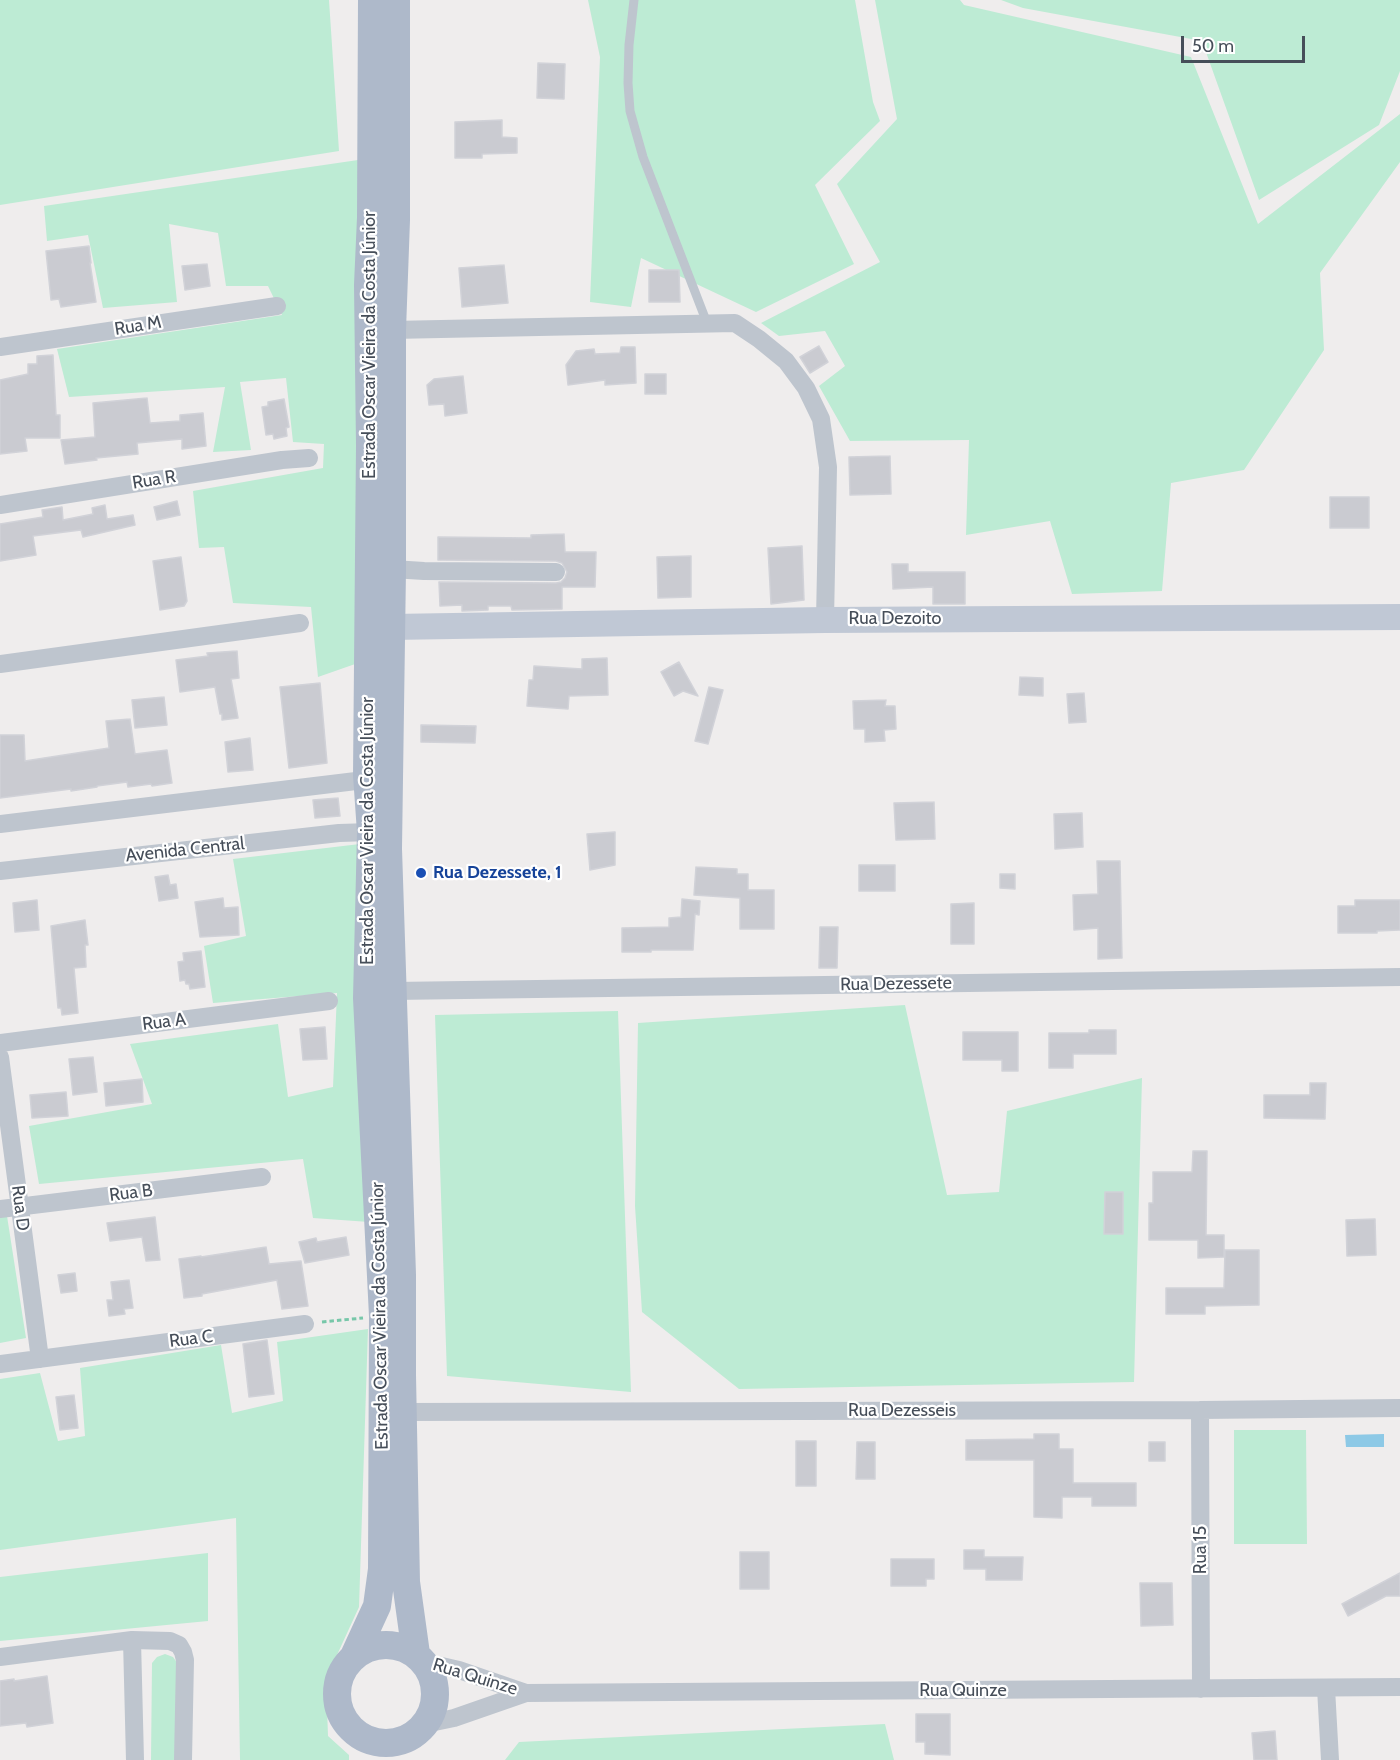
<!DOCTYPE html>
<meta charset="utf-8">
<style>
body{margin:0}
#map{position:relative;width:1400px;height:1760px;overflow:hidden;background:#efeded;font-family:Cabin,sans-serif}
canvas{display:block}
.scale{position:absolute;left:1181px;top:36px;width:124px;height:27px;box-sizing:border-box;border:3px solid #464e59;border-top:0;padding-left:8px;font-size:18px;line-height:21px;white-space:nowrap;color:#464e59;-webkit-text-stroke:4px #fff;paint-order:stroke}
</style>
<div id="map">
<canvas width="1400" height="1760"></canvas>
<div class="scale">50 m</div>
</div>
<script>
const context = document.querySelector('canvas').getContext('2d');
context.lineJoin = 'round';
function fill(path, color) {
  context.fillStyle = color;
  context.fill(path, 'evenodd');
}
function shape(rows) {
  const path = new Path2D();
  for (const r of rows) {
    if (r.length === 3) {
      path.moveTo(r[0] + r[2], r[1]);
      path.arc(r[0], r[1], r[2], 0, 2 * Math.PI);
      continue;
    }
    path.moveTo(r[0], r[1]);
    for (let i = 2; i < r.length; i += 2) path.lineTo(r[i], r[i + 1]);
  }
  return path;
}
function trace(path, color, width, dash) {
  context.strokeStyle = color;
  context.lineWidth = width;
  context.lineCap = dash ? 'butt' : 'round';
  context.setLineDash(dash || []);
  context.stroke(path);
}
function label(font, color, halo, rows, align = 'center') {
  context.font = font + ' Cabin,sans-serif';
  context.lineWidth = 4.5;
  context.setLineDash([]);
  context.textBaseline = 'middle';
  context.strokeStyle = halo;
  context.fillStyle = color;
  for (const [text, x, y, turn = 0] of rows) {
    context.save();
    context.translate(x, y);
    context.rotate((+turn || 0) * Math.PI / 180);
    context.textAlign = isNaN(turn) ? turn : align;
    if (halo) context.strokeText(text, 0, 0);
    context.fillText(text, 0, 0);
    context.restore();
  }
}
const green = shape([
 [0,0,329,0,339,151,0,205],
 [588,0,855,0,873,102,880,121,815,185,854,264,756,312,641,258,631,307,590,302,600,57],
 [875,0,960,0,964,5,1191,57,1258,224,1400,114,1400,162,1320,273,1324,350,1244,470,1171,483,1162,591,1072,594,1050,521,966,535,969,440,850,441,819,386,845,366,825,331,779,336,761,323,880,262,837,184,897,119],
 [1001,0,1400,0,1400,71,1379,125,1259,200,1202,41,1023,8],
 [358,160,358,663,318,677,311,607,233,603,224,547,199,548,193,491,323,468,324,444,293,442,286,378,240,382,251,450,213,452,225,387,69,397,57,349,282,315,268,286,226,286,218,233,169,224,177,302,103,308,88,235,47,241,44,206],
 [360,844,369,1222,313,1218,303,1159,39,1184,29,1126,152,1104,130,1044,278,1024,288,1097,333,1087,337,993,213,1003,204,946,246,936,233,859],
 [905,1005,947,1195,999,1192,1007,1111,1142,1078,1134,1382,739,1389,642,1312,635,1206,638,1023],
 [618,1011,631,1392,447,1376,435,1015],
 [7,1216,26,1338,0,1343,0,1217],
 [368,1329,359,1607,326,1679,328,1736,349,1755,349,1760,240,1760,236,1518,0,1550,0,1379,40,1373,58,1441,85,1436,80,1368,221,1345,232,1413,283,1401,277,1342],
 [1234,1430,1306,1430,1307,1544,1234,1544],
 [208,1553,208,1621,0,1641,0,1577],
 [165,1654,173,1657,178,1664,178,1760,151,1760,152,1663,157,1657],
 [885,1724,894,1760,505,1760,519,1742]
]);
const water = shape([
 [1384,1434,1384,1447,1346,1447,1345,1435]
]);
const building = shape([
 [538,63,565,64,564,99,537,98,538,63],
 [502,120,502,137,517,138,517,153,482,154,482,158,455,158,455,122,502,120],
 [89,246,91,263,90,263,96,302,61,307,59,299,51,300,46,251,89,246],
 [207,264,210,286,185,290,182,266,207,264],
 [504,265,508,303,462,307,459,268,504,265],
 [649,270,679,270,680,302,649,302,649,270],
 [819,346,828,362,810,373,800,357,819,346],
 [621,347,635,347,636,383,605,385,605,380,568,385,566,365,576,351,594,349,595,354,620,353,621,347],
 [53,355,56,415,60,415,60,438,25,438,27,451,0,454,0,380,28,374,28,364,37,364,37,356,53,355],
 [645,374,666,374,666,394,645,394,645,374],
 [463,376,467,413,445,416,444,404,429,405,427,385,434,379,463,376],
 [147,398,150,423,180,421,180,415,203,413,206,446,182,449,182,439,137,443,138,454,96,458,97,460,65,464,61,440,95,437,93,403,147,398],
 [284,399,289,427,286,428,287,436,274,439,273,434,266,435,262,407,268,406,268,402,284,399],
 [890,456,891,494,850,495,849,457,890,456],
 [1330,497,1369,497,1369,528,1330,528,1330,497],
 [177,501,180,515,157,520,154,507,177,501],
 [105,505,107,519,133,515,135,525,83,537,81,530,33,536,36,555,0,561,0,524,43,517,42,510,62,507,63,520,93,514,92,508,105,505],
 [564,534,565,552,596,552,595,587,562,587,562,609,512,610,511,606,488,606,488,610,462,611,462,605,440,606,439,582,556,583,561,582,565,578,567,572,562,563,556,561,438,560,438,537,531,538,531,535,564,534],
 [802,546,804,600,771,604,768,548,802,546],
 [691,556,691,597,658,598,657,557,691,556],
 [181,557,187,601,184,606,160,610,153,561,181,557],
 [892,564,908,564,908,572,965,572,965,604,933,604,933,587,893,589,892,564],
 [237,651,239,678,231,679,238,718,222,720,222,714,220,714,215,687,180,692,176,660,208,656,207,653,237,651],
 [607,658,608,695,569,696,568,709,527,706,529,680,533,680,534,666,582,669,582,659,607,658],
 [679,662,698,696,683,691,674,696,661,672,679,662],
 [1020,677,1043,678,1043,696,1019,695,1020,677],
 [320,683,327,763,289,768,280,687,320,683],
 [709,687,723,690,708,744,695,741,709,687],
 [1084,693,1086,722,1069,723,1067,694,1084,693],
 [164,697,167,725,135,728,132,700,164,697],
 [886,700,885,706,895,706,896,729,884,730,885,741,865,742,865,729,854,729,853,701,886,700],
 [130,719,135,754,167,750,172,783,152,786,151,784,128,787,127,782,97,786,97,787,71,791,71,789,0,798,0,735,24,735,25,761,109,748,106,721,130,719],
 [421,725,476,726,475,743,421,742,421,725],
 [250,738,253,770,228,772,225,742,250,738],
 [338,798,340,816,315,818,313,800,338,798],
 [934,802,935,839,896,840,894,803,934,802],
 [1082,813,1083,847,1055,849,1054,814,1082,813],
 [615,832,615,865,590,870,587,834,615,832],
 [1097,861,1120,861,1122,958,1098,959,1098,928,1074,930,1073,895,1098,894,1097,861],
 [859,865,895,865,895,891,859,891,859,865],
 [696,867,737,869,737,874,748,874,748,890,774,890,774,929,740,929,740,898,694,895,696,867],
 [1000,874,1015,874,1015,889,1000,888,1000,874],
 [168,875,170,885,176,884,178,898,159,901,155,877,168,875],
 [223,898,224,908,238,907,239,935,200,937,195,902,223,898],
 [682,899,700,901,699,915,695,914,693,950,651,950,651,952,622,952,622,928,669,927,669,918,681,917,682,899],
 [37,900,39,930,15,932,13,903,37,900],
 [1355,900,1400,900,1400,930,1377,931,1377,933,1338,933,1338,906,1355,906,1355,900],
 [974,903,974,944,951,944,951,904,974,903],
 [85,920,88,945,85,945,86,967,74,968,78,1013,62,1015,61,1008,58,1008,51,926,85,920],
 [820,927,838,927,837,968,819,968,820,927],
 [201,951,205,987,190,989,189,984,186,984,185,980,180,981,178,962,184,961,183,953,201,951],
 [325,1027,327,1059,303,1060,300,1029,325,1027],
 [1089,1030,1116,1030,1116,1054,1073,1054,1073,1068,1049,1068,1049,1033,1089,1033,1089,1030],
 [963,1032,1018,1032,1018,1071,1002,1071,1002,1060,963,1060,963,1032],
 [93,1057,97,1092,73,1095,69,1059,93,1057],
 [142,1079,143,1102,106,1106,104,1083,142,1079],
 [1310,1083,1326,1083,1325,1119,1264,1118,1264,1095,1310,1095,1310,1083],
 [66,1092,68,1116,32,1118,30,1095,66,1092],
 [1193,1151,1207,1151,1206,1235,1224,1235,1224,1257,1198,1258,1198,1240,1149,1240,1149,1203,1153,1203,1153,1172,1192,1172,1193,1151],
 [1105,1192,1123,1192,1123,1234,1104,1234,1105,1192],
 [155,1217,160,1260,146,1261,142,1237,110,1241,107,1223,155,1217],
 [1375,1219,1376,1255,1347,1256,1346,1220,1375,1219],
 [346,1237,349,1255,305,1263,299,1242,316,1238,317,1242,346,1237],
 [266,1247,269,1264,301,1261,308,1306,282,1309,277,1280,202,1294,202,1296,184,1298,179,1259,201,1256,201,1257,266,1247],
 [1225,1250,1259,1250,1259,1305,1205,1306,1205,1314,1166,1314,1166,1288,1224,1288,1225,1250],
 [75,1273,77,1291,61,1293,58,1275,75,1273],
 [129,1280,133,1308,124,1309,125,1314,109,1316,107,1300,113,1300,111,1282,129,1280],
 [267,1340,274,1394,249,1397,243,1344,267,1340],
 [74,1395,78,1428,60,1430,56,1397,74,1395],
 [1034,1434,1059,1434,1059,1449,1073,1449,1073,1483,1136,1483,1136,1506,1092,1506,1092,1497,1062,1497,1062,1518,1034,1517,1034,1460,966,1460,966,1440,1034,1439,1034,1434],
 [796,1441,816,1441,816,1486,796,1486,796,1441],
 [857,1442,875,1442,875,1479,856,1479,857,1442],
 [1149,1442,1165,1442,1165,1461,1149,1461,1149,1442],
 [964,1550,984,1550,984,1557,1023,1557,1022,1580,986,1580,986,1569,964,1569,964,1550],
 [740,1552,769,1552,769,1589,740,1589,740,1552],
 [891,1559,934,1559,934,1579,926,1579,926,1586,891,1586,891,1559],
 [1400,1573,1400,1596,1386,1596,1348,1616,1342,1604,1400,1573],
 [1140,1583,1172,1583,1173,1625,1141,1626,1140,1583],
 [47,1676,53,1723,27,1727,26,1723,0,1726,0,1681,14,1679,14,1681,47,1676],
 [916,1714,950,1714,950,1755,925,1754,925,1742,916,1742,916,1714],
 [1275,1731,1277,1760,1254,1760,1252,1733,1275,1731]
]);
const path = shape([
 [322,1322,363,1318]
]);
const service = shape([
 [634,0,629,45,628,83,630,111,643,157,707,323]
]);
const minor = shape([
 [392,330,735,323,759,339,786,361,806,388,821,419,828,467,825,620],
 [0,347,277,306],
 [0,505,282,460,309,458],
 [392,569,424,571,556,572],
 [0,664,300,623],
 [0,824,356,781,367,775],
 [0,871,339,833,371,832],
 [393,991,1400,977],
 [0,1043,329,1001],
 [0,1057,40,1359],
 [0,1209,262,1177],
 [0,1364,305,1324],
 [1200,1410,1201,1689],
 [403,1412,1200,1410,1400,1408],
 [132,1640,135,1760],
 [0,1657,132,1640,170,1641,179,1645,183,1652,185,1660,183,1760],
 [424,1662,459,1670,526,1693,1400,1687],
 [1326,1688,1330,1760],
 [425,1724,454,1718,526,1693]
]);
const secondary = shape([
 [391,627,825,620,1400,617]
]);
const primary = shape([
 [396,0,396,220,392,330,392,569,388,849,402,1275,402,1375,406,1582,416,1654],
 [386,1694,49],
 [354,1656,377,1606,382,1569,383,1316,367,998,371,832,367,775,370,446,368,285,371,218,372,0]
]);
const markers = [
 [421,873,6,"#1a4fb4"]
];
const streetNames = [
 ["Rua M",138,326,-9],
 ["Estrada Oscar Vieira da Costa Júnior",370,345,-90],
 ["Rua R",154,480,-9],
 ["Rua Dezoito",895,619],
 ["Estrada Oscar Vieira da Costa Júnior",368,831,-90],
 ["Avenida Central",185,850,-6],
 ["Rua Dezessete",896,984,-1],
 ["Rua A",164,1022,-7],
 ["Rua B",131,1193,-7],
 ["Rua D",20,1208,83],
 ["Estrada Oscar Vieira da Costa Júnior",380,1316,-91],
 ["Rua C",191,1339,-7],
 ["Rua Dezesseis",902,1411],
 ["Rua 15",1201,1550,-90],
 ["Rua Quinze",475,1677,17],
 ["Rua Quinze",963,1691]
];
const transitNames = [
 ["Rua Dezessete, 1",433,873]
];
fill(green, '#bdebd4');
fill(water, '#8dc9e6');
fill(building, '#cacbd1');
trace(building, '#d1d2d8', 1.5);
trace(path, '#77c7a9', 3, [4.5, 3]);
trace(service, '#bec5ce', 9);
trace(minor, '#bec5ce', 18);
trace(secondary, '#c0c8d5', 26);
trace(primary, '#aeb9ca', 28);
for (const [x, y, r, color] of markers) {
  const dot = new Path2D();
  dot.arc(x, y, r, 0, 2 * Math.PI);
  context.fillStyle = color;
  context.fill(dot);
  trace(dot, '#fff', 2);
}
label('18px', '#464e59', '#fff', streetNames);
label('bold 18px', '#164399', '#fff', transitNames, 'left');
</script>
